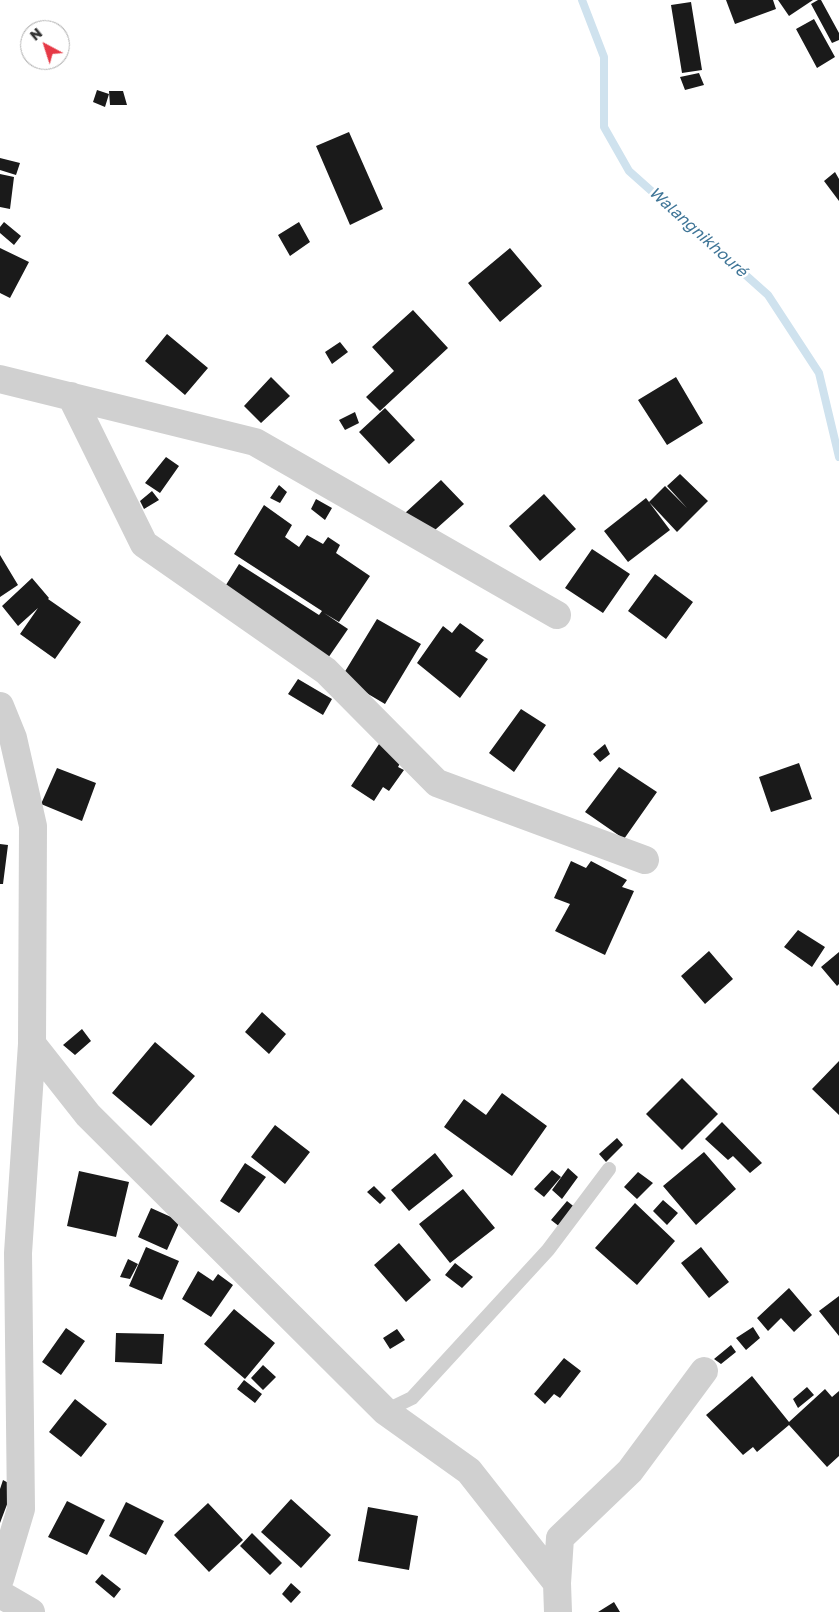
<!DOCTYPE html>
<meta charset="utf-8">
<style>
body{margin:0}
#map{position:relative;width:839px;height:1612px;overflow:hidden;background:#fff;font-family:"Golos Text",sans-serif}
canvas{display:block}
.north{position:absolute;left:20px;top:20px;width:50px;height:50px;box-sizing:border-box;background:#fff;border:1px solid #adadad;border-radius:50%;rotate:320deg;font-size:14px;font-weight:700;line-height:20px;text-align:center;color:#333}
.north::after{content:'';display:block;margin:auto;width:18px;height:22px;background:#e63946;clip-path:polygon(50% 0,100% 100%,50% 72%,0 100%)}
</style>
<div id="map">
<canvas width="839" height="1612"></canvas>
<div class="north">N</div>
</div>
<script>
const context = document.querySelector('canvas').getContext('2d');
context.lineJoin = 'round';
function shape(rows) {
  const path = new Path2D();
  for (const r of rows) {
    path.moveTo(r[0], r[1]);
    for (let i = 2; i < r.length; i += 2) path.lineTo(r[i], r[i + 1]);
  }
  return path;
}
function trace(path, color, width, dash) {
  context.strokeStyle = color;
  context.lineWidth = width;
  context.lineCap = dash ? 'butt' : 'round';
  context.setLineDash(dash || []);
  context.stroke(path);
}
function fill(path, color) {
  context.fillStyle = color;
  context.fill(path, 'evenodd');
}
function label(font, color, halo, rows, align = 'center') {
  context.font = font + ' "Golos Text",sans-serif';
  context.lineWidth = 5;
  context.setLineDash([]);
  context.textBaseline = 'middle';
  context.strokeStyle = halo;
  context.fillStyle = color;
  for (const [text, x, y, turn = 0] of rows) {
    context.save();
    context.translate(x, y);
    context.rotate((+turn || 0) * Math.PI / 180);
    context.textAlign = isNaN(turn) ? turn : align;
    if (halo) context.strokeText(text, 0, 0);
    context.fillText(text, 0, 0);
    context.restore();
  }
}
const stream = shape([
 [582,0,604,57,604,127,629,171,768,295,819,373,839,457]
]);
const building = shape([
 [726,0,773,0,776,9,735,24],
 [778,0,813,0,789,16],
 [818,0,821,0,839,33,839,40,832,43,811,4],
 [691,2,702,70,682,73,671,5],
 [814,19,835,57,817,68,796,29],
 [699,73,704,85,685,90,680,77],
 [97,90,109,94,105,107,93,102],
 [109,91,123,91,127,105,110,105],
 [349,132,383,209,350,225,316,146],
 [0,158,20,163,16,175,0,170],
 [835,172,839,179,839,201,824,181],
 [0,174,14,177,10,209,0,207],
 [4,222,21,236,14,245,0,233,0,227],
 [299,222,310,242,290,256,278,235],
 [0,248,29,262,10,298,0,293],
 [510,248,542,286,500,322,468,283],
 [413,310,448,348,380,411,366,397,394,371,372,347],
 [167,334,208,368,185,395,145,361],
 [340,342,348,352,332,364,325,352],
 [271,377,290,396,261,423,244,406],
 [676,377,703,423,667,445,638,400],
 [385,408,415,440,389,464,359,432],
 [355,412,359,423,345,430,339,420],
 [166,457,179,466,160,493,145,483],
 [680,474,708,501,677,532,649,502,665,486,687,508,667,486],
 [441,480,464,504,426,538,404,514],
 [279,485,287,492,280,503,270,498],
 [152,491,159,500,144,509,140,501],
 [544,494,576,529,540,561,509,526],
 [646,498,670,530,628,562,604,531],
 [316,499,332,508,325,520,311,509],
 [264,505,292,525,285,537,299,547,307,535,323,544,328,537,340,545,336,553,370,576,339,622,324,613,348,629,326,661,221,593,239,564,319,615,322,611,234,554],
 [592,549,630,574,603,613,565,588],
 [0,555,18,585,0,597],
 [655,574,693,602,666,639,628,611],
 [32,578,49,598,48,599,81,622,55,659,20,634,38,608,18,626,2,606],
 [377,619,421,644,385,704,341,678],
 [460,623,484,640,475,651,488,659,460,698,417,663,443,626,452,633],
 [298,679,332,699,323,715,288,694],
 [521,709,546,725,514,772,489,753],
 [381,741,404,756,398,767,404,770,389,791,383,787,374,801,351,786],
 [605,744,610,754,600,762,593,754],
 [799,763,812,799,771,812,759,777],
 [619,767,657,792,624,839,585,812],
 [57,768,96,783,82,821,41,804],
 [0,844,8,845,3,884,0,884],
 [571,861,586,868,591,861,627,880,622,887,634,891,605,955,555,931,570,904,554,898],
 [798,930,825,947,812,967,784,947],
 [709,951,733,979,705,1004,681,976],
 [839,952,839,984,837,986,821,967],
 [262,1012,286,1034,269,1054,245,1032],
 [82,1029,91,1041,75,1055,63,1045],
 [155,1042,195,1076,151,1126,112,1093],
 [839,1061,839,1115,812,1089],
 [682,1078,718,1114,682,1150,646,1114],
 [502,1093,547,1126,512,1176,444,1127,464,1099,486,1115],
 [722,1122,762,1163,750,1173,733,1156,728,1160,705,1139],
 [275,1125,310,1152,285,1184,251,1157],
 [617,1138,623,1145,606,1162,599,1154],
 [704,1152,736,1189,696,1225,663,1186],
 [435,1153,453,1176,409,1211,391,1190],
 [245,1163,266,1177,239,1213,220,1201],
 [568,1168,578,1177,562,1199,552,1190],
 [552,1170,561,1177,544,1197,534,1189],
 [79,1171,129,1182,116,1237,67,1226],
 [638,1172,653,1183,637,1199,624,1187],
 [374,1186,386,1198,380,1204,367,1192],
 [463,1189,495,1228,450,1263,419,1224],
 [663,1200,678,1213,667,1225,653,1211],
 [567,1201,577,1209,560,1227,551,1220],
 [635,1203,675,1241,637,1285,595,1248],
 [151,1208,180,1221,167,1250,138,1237],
 [399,1243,431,1280,406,1302,374,1265],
 [146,1247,179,1261,162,1300,129,1286],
 [701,1247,729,1282,709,1298,681,1263],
 [128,1259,138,1264,130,1279,120,1277],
 [455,1263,473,1277,462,1288,445,1275],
 [198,1271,213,1281,218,1274,233,1285,211,1317,182,1299],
 [789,1288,812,1315,794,1332,781,1318,768,1331,757,1318],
 [839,1296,839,1336,819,1311],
 [234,1309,275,1343,245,1379,204,1344],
 [753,1327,760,1338,746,1350,736,1338],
 [66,1328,85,1341,61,1375,42,1362],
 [397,1329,405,1340,390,1349,383,1338],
 [116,1333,164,1334,162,1364,115,1362],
 [731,1345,736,1352,721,1364,714,1359],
 [564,1358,581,1371,560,1398,554,1394,545,1404,534,1394],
 [263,1365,276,1377,263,1390,251,1378],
 [752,1376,789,1422,825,1389,832,1397,839,1391,839,1456,827,1467,789,1425,757,1452,753,1447,743,1455,706,1415],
 [244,1380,262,1394,255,1403,237,1389],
 [807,1387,814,1395,798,1408,793,1399],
 [75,1399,107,1424,81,1457,49,1432],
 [3,1480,14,1486,0,1523,0,1489],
 [291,1499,331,1535,301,1568,261,1532],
 [67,1501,105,1520,87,1555,48,1537],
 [126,1502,164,1521,146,1555,109,1536],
 [208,1503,243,1540,209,1572,174,1535],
 [368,1507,418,1516,409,1570,358,1561],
 [252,1533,282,1563,270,1575,240,1546],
 [102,1574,121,1589,114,1598,95,1582],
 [291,1583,301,1592,291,1603,282,1594],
 [614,1602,620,1612,598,1612]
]);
const lane = shape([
 [385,1411,412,1398,548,1250,609,1169]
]);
const street = shape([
 [0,379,255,442,557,615],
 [71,396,144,544,326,671,437,783,645,860],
 [0,706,13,738,33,826,32,1044,18,1253,21,1509,0,1579],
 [32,1044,88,1115,385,1411,469,1471,557,1583],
 [0,1594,31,1612],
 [558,1612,557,1583,560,1538,630,1471,704,1371]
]);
const waterNames = [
 ["Walangnikhouré",698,232,42]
];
trace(stream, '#cfe2ee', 8);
fill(building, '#1a1a1a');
trace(lane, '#d0d0d0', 14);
trace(street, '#d0d0d0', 28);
label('italic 16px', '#3f7597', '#fff', waterNames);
</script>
